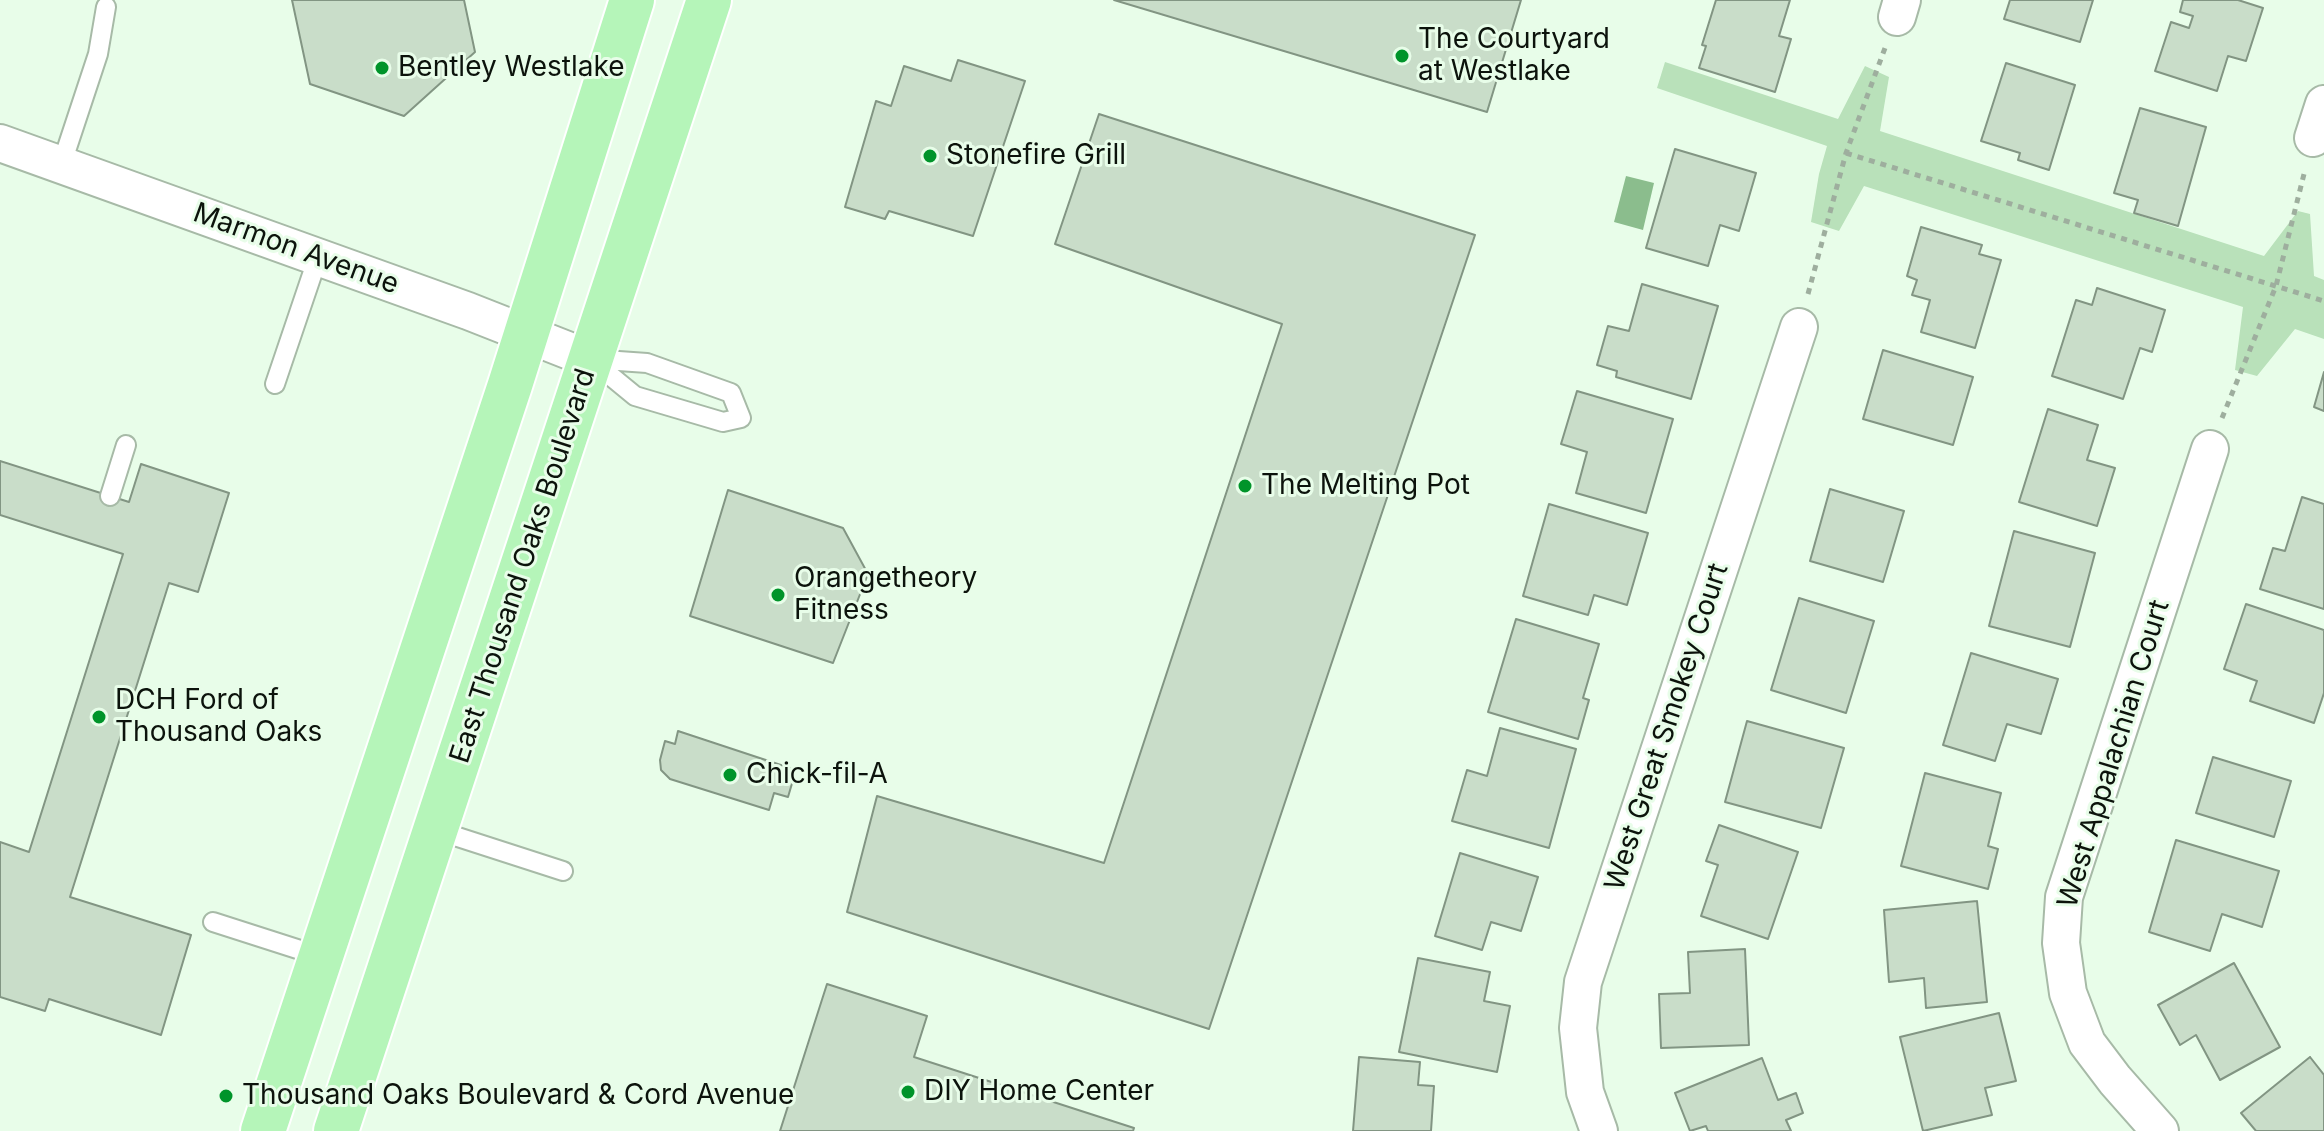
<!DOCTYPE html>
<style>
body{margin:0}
canvas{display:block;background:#e8fde9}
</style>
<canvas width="2324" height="1131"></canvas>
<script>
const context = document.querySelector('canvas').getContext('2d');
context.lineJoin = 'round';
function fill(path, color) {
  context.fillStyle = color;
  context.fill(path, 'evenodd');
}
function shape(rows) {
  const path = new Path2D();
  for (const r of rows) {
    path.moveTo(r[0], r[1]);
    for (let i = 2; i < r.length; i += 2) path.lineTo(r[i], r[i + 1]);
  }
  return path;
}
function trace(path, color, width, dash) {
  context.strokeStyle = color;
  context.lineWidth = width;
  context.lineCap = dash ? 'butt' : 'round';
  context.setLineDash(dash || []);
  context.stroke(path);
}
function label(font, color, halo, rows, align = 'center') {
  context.font = font + ' Inter,sans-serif';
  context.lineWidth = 6;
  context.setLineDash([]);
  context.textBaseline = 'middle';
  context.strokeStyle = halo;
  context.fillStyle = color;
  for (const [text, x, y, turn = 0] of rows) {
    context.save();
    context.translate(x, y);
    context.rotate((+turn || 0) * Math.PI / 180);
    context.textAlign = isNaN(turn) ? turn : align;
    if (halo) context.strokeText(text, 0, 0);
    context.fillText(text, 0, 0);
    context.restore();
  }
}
const green = shape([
 [1665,62,1838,119,1865,66,1889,77,1880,131,2264,256,2298,211,2310,214,2314,276,2324,280,2324,339,2295,329,2257,376,2235,370,2243,307,1864,186,1839,231,1811,222,1819,174,1827,146,1657,88]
]);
const water = shape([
 [1626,176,1654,183,1643,230,1614,222]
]);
const building = shape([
 [292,0,464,0,475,52,404,116,310,84,292,0],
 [1114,0,1521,0,1487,112,1114,0],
 [1716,0,1790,0,1779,36,1791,39,1775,92,1699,68,1706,46,1702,45,1716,0],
 [2010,0,2093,0,2080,42,2004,19,2010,0],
 [2183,0,2238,0,2263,8,2246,61,2228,56,2217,91,2155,71,2171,22,2189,28,2193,16,2180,12,2183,0],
 [958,60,1025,81,973,236,889,211,885,219,845,207,876,101,891,106,904,66,951,81,958,60],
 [2006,63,2075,85,2049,170,2018,160,2020,153,1981,141,2006,63],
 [2140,108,2206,127,2178,226,2134,213,2138,200,2114,193,2140,108],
 [1099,114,1475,235,1209,1029,847,912,877,796,1104,863,1282,324,1055,244,1099,114],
 [1675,149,1756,173,1739,231,1720,225,1708,266,1646,248,1675,149],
 [1921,227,1982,245,1979,254,2001,260,1975,348,1921,332,1930,300,1912,295,1917,280,1907,276,1921,227],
 [1642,284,1718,306,1691,399,1616,377,1617,371,1597,365,1608,326,1629,331,1642,284],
 [2097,288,2165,310,2152,352,2140,348,2123,399,2052,376,2076,300,2092,305,2097,288],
 [1883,350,1973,377,1953,445,1863,419,1883,350],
 [2324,372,2324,411,2314,407,2324,372],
 [1577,391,1673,419,1646,513,1576,493,1587,452,1561,444,1577,391],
 [2048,409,2098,425,2087,460,2115,468,2097,526,2019,502,2048,409],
 [0,461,129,502,141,464,229,493,198,592,169,583,70,897,191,935,161,1035,49,999,45,1011,0,997,0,842,29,852,123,554,0,515,0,461],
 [1830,489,1904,511,1883,582,1810,561,1830,489],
 [728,490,843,528,868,574,833,663,690,616,728,490],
 [2302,497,2324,504,2324,609,2260,589,2273,548,2285,551,2302,497],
 [1549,504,1648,533,1627,605,1594,595,1588,615,1523,596,1549,504],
 [2014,531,2095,553,2070,647,1989,626,2014,531],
 [1799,598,1874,621,1846,713,1771,690,1799,598],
 [2246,604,2324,630,2324,693,2314,723,2250,701,2257,681,2224,669,2246,604],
 [1516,619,1599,644,1583,698,1589,700,1578,739,1488,712,1516,619],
 [1971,653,2058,679,2041,734,2007,724,1995,761,1943,745,1971,653],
 [1747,721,1844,748,1821,828,1725,802,1747,721],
 [1500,728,1576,749,1549,848,1452,821,1467,770,1487,776,1500,728],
 [678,731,796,770,788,797,774,793,769,810,670,779,661,770,660,760,665,741,675,744,678,731],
 [2213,757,2291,781,2274,837,2196,813,2213,757],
 [1925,773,2001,793,1988,846,1998,849,1988,889,1901,866,1925,773],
 [1719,825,1798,852,1768,939,1701,916,1718,865,1706,861,1719,825],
 [2176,840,2279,871,2262,927,2222,914,2210,951,2149,932,2176,840],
 [1460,853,1538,877,1521,931,1491,922,1482,950,1435,936,1460,853],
 [1977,901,1987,1002,1926,1008,1924,978,1889,982,1884,910,1977,901],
 [1745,949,1749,1045,1661,1048,1659,994,1690,993,1688,952,1745,949],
 [1418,958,1490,972,1484,1001,1510,1006,1497,1072,1399,1052,1418,958],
 [2234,963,2280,1047,2220,1080,2196,1035,2180,1045,2158,1005,2234,963],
 [827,984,927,1016,914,1057,1134,1128,1133,1131,780,1131,827,984],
 [1999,1013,2016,1081,1985,1088,1992,1115,1923,1131,1900,1037,1999,1013],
 [1359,1057,1420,1062,1418,1085,1434,1086,1431,1131,1353,1131,1359,1057],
 [2310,1057,2324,1075,2324,1131,2256,1131,2241,1113,2310,1057],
 [1762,1058,1778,1100,1796,1093,1803,1113,1786,1120,1791,1131,1708,1131,1706,1126,1690,1131,1675,1093,1762,1058]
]);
const path = shape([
 [1846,153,2324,301],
 [1808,294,1846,153,1885,48],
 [2222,418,2276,286,2305,170]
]);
const lane = shape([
 [61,166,98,54,106,7],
 [590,359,647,363,731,393,741,418,723,422,635,396,590,359],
 [275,384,318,257],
 [110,496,126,445],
 [436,830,563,871],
 [213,922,319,956]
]);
const street = shape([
 [1897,17,1902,0],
 [2313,138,2324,104],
 [0,143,468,311,590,359],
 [1599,1131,1585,1092,1578,1028,1583,982,1799,327],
 [2160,1131,2115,1080,2087,1043,2068,993,2061,943,2064,897,2210,449]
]);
const primary = shape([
 [263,1131,510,385,632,0],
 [336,1131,709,0]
]);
const markers = [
 [1402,56,8,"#00942a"],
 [382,68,8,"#00942a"],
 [930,156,8,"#00942a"],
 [1245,486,8,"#00942a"],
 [778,595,8,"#00942a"],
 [99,717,8,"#00942a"],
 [730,775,8,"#00942a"],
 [908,1092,8,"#00942a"],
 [226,1096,8,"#00942a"]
];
const poiNames = [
 ["The Courtyard",1418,40],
 ["at Westlake",1418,72],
 ["Bentley Westlake",398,68],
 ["Stonefire Grill",946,156],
 ["The Melting Pot",1261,486],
 ["Orangetheory",794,579],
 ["Fitness",794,611],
 ["DCH Ford of",115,701],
 ["Thousand Oaks",115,733],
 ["Chick-fil-A",746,775],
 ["DIY Home Center",924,1092],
 ["Thousand Oaks Boulevard & Cord Avenue",242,1096]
];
const streetNames = [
 ["Marmon Avenue",296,249,20],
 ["East Thousand Oaks Boulevard",523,566,-72],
 ["West Great Smokey Court",1667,727,-72],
 ["West Appalachian Court",2114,754,-73]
];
fill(green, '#b9e1ba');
fill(water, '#8bbd8d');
fill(building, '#c9ddc9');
trace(building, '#829583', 2);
trace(lane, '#a7baa7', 22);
trace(street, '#a7baa7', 40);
trace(primary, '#fff', 48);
trace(path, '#9eae9e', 5, [6, 6]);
trace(lane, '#fff', 18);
trace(street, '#fff', 36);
trace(primary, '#b5f5b9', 44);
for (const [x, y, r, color] of markers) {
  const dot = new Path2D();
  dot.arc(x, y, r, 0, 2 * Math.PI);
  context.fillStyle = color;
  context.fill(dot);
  trace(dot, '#e8fde9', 3);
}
label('28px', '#0c130c', '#e8fde9', poiNames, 'left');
label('28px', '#0c130c', '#e8fde9', streetNames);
</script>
